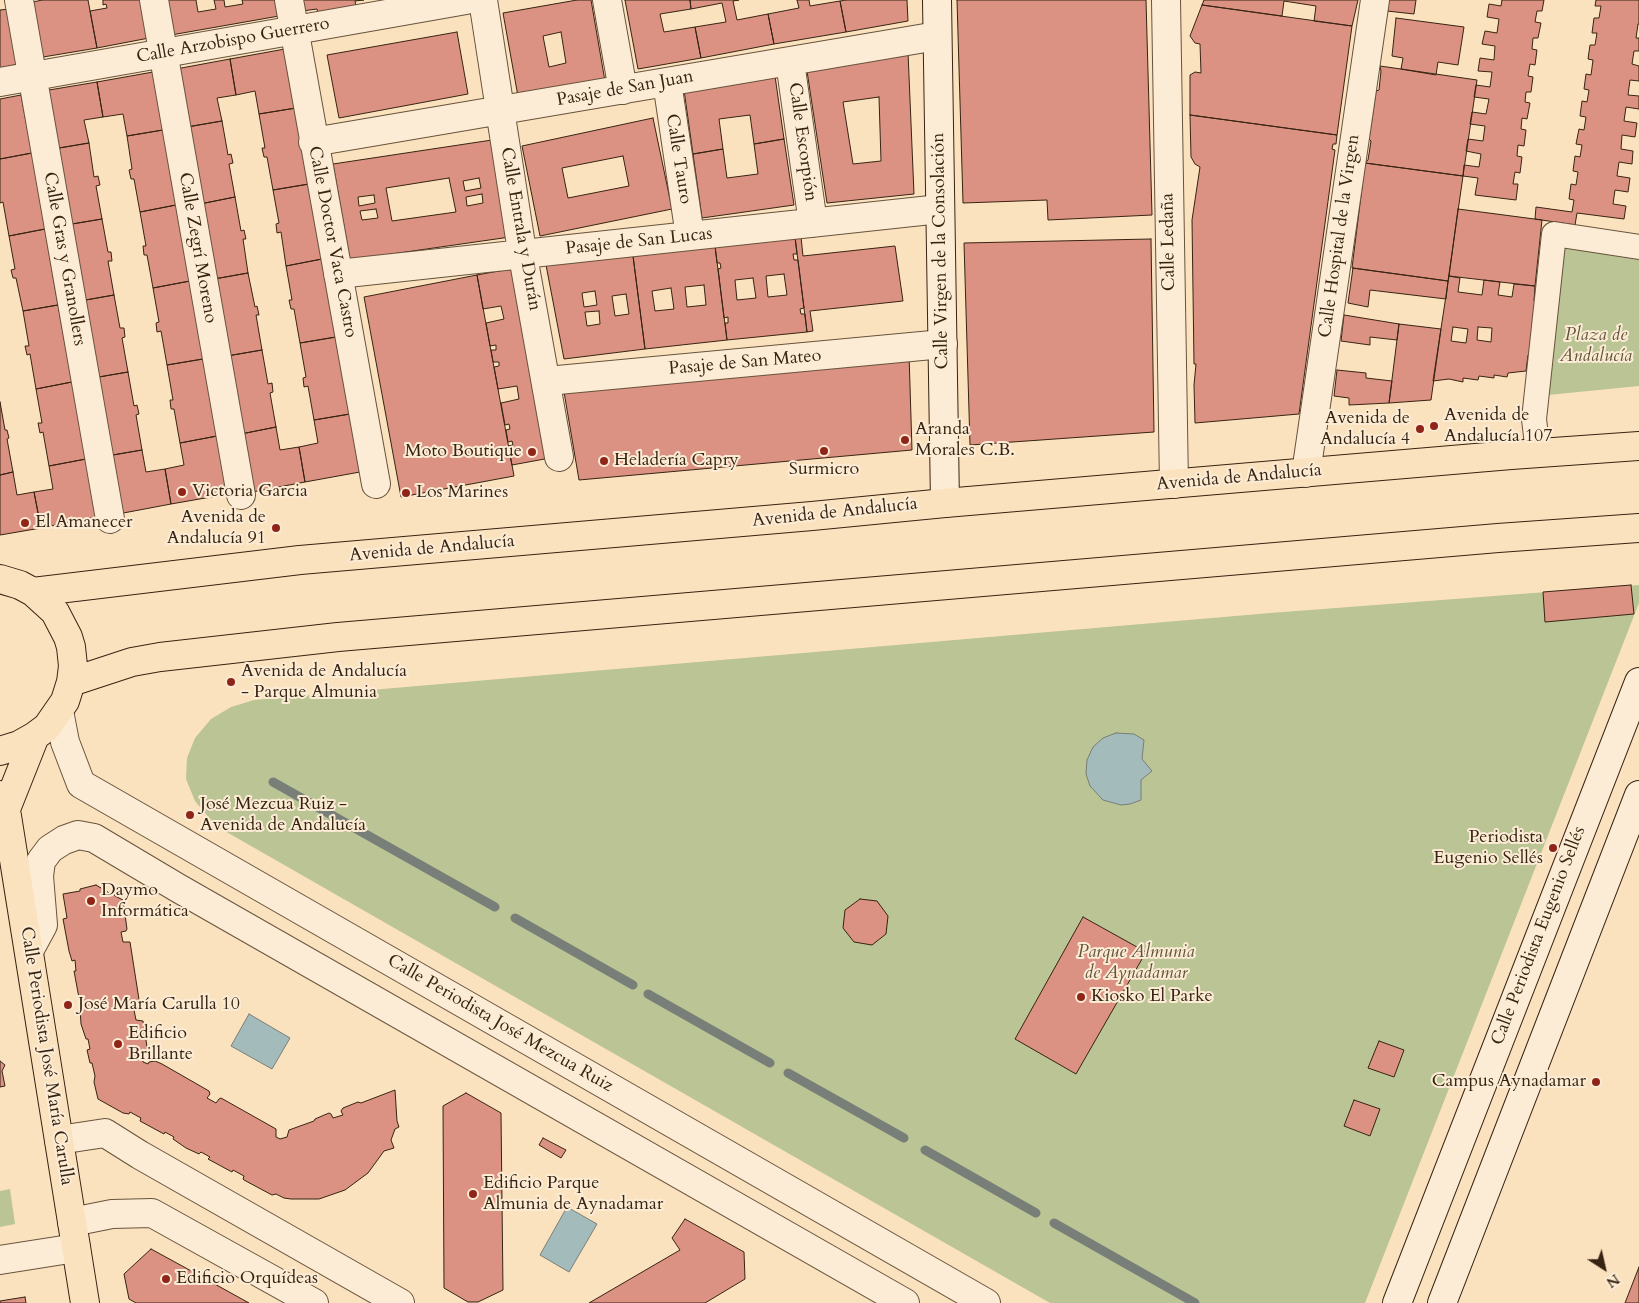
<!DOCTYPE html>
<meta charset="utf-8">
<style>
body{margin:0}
#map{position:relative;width:1639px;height:1303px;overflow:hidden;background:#fbe2be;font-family:Cardo,serif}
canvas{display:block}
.north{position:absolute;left:1579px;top:1243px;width:50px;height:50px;-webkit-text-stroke:4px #fcecd5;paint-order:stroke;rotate:145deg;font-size:14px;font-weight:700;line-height:20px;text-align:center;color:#372312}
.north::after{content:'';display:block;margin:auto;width:18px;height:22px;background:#372312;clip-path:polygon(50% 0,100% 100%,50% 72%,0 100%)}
</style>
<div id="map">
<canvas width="1639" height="1303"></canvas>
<div class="north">N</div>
</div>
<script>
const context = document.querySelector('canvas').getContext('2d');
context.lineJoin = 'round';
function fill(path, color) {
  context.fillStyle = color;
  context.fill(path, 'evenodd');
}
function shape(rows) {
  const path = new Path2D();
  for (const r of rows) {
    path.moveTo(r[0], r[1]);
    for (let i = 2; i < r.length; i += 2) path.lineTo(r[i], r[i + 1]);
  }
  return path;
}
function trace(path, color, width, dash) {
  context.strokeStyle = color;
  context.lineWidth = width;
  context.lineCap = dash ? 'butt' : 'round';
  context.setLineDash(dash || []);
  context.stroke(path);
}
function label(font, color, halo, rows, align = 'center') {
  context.font = font + ' Cardo,serif';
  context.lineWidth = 4;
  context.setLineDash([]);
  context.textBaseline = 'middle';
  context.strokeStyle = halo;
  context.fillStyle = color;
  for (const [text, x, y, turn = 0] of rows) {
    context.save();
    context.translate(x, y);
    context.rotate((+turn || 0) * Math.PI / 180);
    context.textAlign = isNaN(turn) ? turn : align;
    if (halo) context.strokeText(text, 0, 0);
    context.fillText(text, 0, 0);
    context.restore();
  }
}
const green = shape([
 [1564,244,1639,256,1639,386,1548,395],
 [1639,585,1639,603,1365,1303,1050,1303,216,826,195,801,186,779,187,758,195,738,211,719,231,707,254,700,1270,613],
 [10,1189,15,1224,0,1227,0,1191]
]);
const water = shape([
 [1116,733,1134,734,1144,740,1142,759,1152,771,1141,780,1141,800,1130,804,1121,805,1103,800,1090,786,1086,774,1087,760,1093,747,1103,738,1116,733],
 [249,1014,290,1038,272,1069,231,1046,249,1014],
 [567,1207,597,1224,569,1272,540,1255,567,1207]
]);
const stream = shape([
 [273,782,495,907],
 [515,918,633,985],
 [648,994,770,1063],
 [788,1073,904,1138],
 [925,1150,1036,1213],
 [1054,1223,1195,1303]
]);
const building = shape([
 [42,0,88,0,97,48,43,57,33,2,42,0],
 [103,0,142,0,149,38,97,48,90,11,107,8,106,4,103,5,103,0],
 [164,0,196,0,198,12,216,9,214,0,224,0,225,7,243,4,242,0,276,0,279,16,171,35,164,0],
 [300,0,364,0,355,1,356,6,318,13,317,9,302,11,300,0],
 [577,0,591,0,606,87,519,102,503,13,577,0],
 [561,32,566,63,549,67,543,36,561,32],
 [625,0,690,0,691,9,660,14,664,32,695,27,701,58,638,69,625,0],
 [690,0,739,0,733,1,737,20,768,14,774,44,701,58,695,27,726,22,722,3,691,9,690,0],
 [797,0,809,0,810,6,840,1,846,32,774,44,768,14,799,8,797,0],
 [846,0,907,0,908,21,846,32,840,1,846,0],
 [957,0,1146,0,1152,215,1048,220,1047,200,963,203,957,0],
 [1204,0,1358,0,1352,26,1314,21,1316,6,1284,1,1282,16,1202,5,1204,0],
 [1389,0,1416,0,1414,14,1387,11,1389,0],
 [1502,0,1544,0,1542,11,1537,11,1535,22,1541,23,1538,38,1533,38,1532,49,1537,50,1535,65,1530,64,1528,76,1533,77,1531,92,1526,92,1525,102,1530,103,1527,119,1522,118,1521,129,1526,130,1524,146,1518,145,1517,156,1522,157,1520,173,1515,172,1513,184,1518,184,1516,200,1475,195,1478,178,1463,176,1464,165,1479,167,1481,154,1466,151,1468,139,1483,141,1485,126,1470,124,1472,112,1486,114,1489,99,1474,97,1476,85,1490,87,1492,72,1478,71,1480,58,1494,60,1495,46,1482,44,1485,31,1497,33,1499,19,1487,17,1489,4,1501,6,1502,0],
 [1596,0,1639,0,1639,24,1638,24,1636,38,1639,38,1639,51,1634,51,1632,64,1639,66,1639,81,1630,80,1628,95,1639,96,1639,109,1626,107,1624,121,1637,123,1635,137,1622,135,1621,149,1633,151,1632,164,1619,162,1617,176,1630,178,1628,192,1615,190,1613,204,1626,206,1624,219,1577,213,1575,225,1535,219,1536,207,1572,212,1574,200,1569,199,1571,184,1576,185,1578,172,1573,171,1575,156,1580,157,1582,145,1576,144,1579,129,1584,130,1586,117,1580,116,1582,101,1587,102,1589,90,1584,89,1586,74,1591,75,1593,60,1588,59,1590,45,1595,45,1597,33,1592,33,1594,18,1599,18,1601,6,1595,6,1596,0],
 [1202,5,1352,26,1337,135,1190,115,1190,75,1195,72,1201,73,1200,44,1195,43,1190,36,1202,5],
 [9,9,19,64,5,67,6,71,0,72,0,10,9,9],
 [1396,18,1464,27,1458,65,1438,62,1436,75,1401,69,1403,58,1392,56,1396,18],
 [457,32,468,94,339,118,327,55,457,32],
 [285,49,296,108,259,114,255,91,236,95,230,59,285,49],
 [908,52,914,194,827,203,807,71,908,52],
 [879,97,881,161,853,164,843,102,879,97],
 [230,59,236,95,217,98,222,121,187,127,176,69,230,59],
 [1380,66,1477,80,1463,176,1365,163,1368,160,1371,141,1369,139,1376,91,1379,90,1381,71,1380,66],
 [153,72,163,130,127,136,123,114,103,117,97,82,153,72],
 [775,76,784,139,754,144,750,115,719,119,723,149,693,154,684,90,775,76],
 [97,82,103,117,84,120,89,143,53,149,43,91,97,82],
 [21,95,32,153,0,159,0,99,21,95],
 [296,108,309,184,273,190,267,157,264,157,262,148,265,148,259,114,296,108],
 [1190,115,1337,135,1336,144,1333,144,1332,149,1335,150,1299,414,1195,423,1194,385,1196,364,1194,364,1192,220,1200,167,1195,164,1191,157,1190,115],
 [653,118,672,209,540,236,522,146,653,118],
 [623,156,629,186,568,198,562,168,623,156],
 [222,121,228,155,231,154,233,163,229,164,235,197,200,204,187,127,222,121],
 [163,130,176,205,140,212,134,179,131,179,129,170,132,169,127,136,163,130],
 [784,139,794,205,702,218,693,154,723,149,727,178,758,174,754,144,784,139],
 [492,140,510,237,350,260,333,164,492,140],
 [449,178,456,212,392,221,386,188,449,178],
 [479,178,481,188,465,191,463,181,479,178],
 [482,194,483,203,467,206,466,197,482,194],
 [374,195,375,203,359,206,358,197,374,195],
 [376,209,378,218,362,220,360,211,376,209],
 [89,143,94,177,98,176,100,185,96,186,102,219,66,225,53,149,89,143],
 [32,153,45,229,9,236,3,202,0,203,0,159,32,153],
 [1365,163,1463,176,1448,281,1352,268,1365,163],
 [309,184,322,259,286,266,281,232,277,233,276,224,279,223,273,190,309,184],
 [235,197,241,231,244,230,246,239,243,239,248,273,214,279,200,204,235,197],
 [176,205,190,281,153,288,147,255,144,255,143,246,146,246,140,212,176,205],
 [1458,209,1542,220,1535,286,1449,276,1458,209],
 [102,219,108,252,111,252,112,261,108,261,114,295,80,301,66,225,102,219],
 [45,229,58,305,23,311,16,278,13,278,11,270,15,269,9,236,45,229],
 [795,237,797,254,793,254,794,260,798,260,804,308,800,309,801,314,805,314,807,332,727,340,725,323,728,323,728,317,724,318,718,269,721,268,720,263,717,263,715,246,795,237],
 [784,274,787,295,768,297,766,276,784,274],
 [753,278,756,298,737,300,735,280,753,278],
 [795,237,801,237,803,256,895,246,903,301,810,311,813,331,807,332,795,237],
 [1151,239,1154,432,970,445,964,243,1151,239],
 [715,246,727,340,645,349,633,256,715,246],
 [704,285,706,305,687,307,685,287,704,285],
 [671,288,674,309,655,311,652,291,671,288],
 [633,256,645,349,564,359,546,265,633,256],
 [595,291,597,305,584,307,582,293,595,291],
 [626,294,629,314,615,316,612,296,626,294],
 [599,311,600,324,587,326,585,312,599,311],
 [322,259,336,337,300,343,294,309,291,309,289,300,292,300,286,266,322,259],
 [515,268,550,458,512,465,508,446,513,445,512,441,508,442,506,430,510,429,509,424,505,425,501,403,519,399,517,386,498,389,494,367,499,366,499,362,493,362,491,350,496,350,496,345,490,346,486,323,504,319,501,306,483,309,477,275,515,268],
 [1353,268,1448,281,1446,299,1370,290,1368,307,1348,303,1353,268],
 [248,273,255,307,257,306,259,315,256,315,262,350,227,356,214,279,248,273],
 [477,275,514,476,401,497,364,297,477,275],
 [1449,276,1460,278,1458,292,1482,295,1484,280,1500,282,1498,295,1512,297,1514,284,1535,286,1534,301,1538,302,1532,356,1528,355,1526,371,1508,373,1507,377,1494,375,1494,378,1479,376,1478,380,1463,378,1463,382,1449,379,1433,381,1449,276],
 [1453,327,1468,329,1466,343,1451,341,1453,327],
 [1478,327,1492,328,1491,342,1477,340,1478,327],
 [190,281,203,359,167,365,161,331,157,332,156,323,159,322,153,288,190,281],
 [114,295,120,328,124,328,125,337,122,338,128,372,93,378,80,301,114,295],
 [58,305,72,382,36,389,30,354,27,355,25,346,29,346,23,311,58,305],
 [1344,315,1399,324,1397,340,1370,337,1370,345,1341,341,1344,315],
 [1399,324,1441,329,1431,400,1389,403,1399,324],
 [336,337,350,414,314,420,308,386,304,387,303,378,306,377,300,343,336,337],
 [262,350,268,384,272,383,273,392,270,393,276,427,241,434,227,356,262,350],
 [909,354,912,450,579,480,564,392,909,354],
 [203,359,217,436,180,443,174,409,171,409,170,400,173,400,167,365,203,359],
 [1337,370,1366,373,1366,378,1392,381,1389,403,1349,405,1349,398,1334,396,1337,370],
 [128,372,134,406,137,405,139,414,136,415,142,450,107,456,93,378,128,372],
 [72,382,86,459,49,466,43,432,40,433,38,423,42,423,36,389,72,382],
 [0,402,5,430,7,430,9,438,7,439,13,472,0,475,0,402],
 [350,414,360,472,305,482,299,447,318,443,314,420,350,414],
 [276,427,280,450,299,447,305,482,252,492,241,434,276,427],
 [217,436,228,494,171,504,165,469,184,465,180,443,217,436],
 [142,450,146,472,165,469,171,504,118,514,107,456,142,450],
 [86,459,96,517,41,528,34,492,53,489,49,466,86,459],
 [13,472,17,495,34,492,41,528,0,535,0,475,13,472],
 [1631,585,1634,614,1545,622,1543,592,1631,585],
 [96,885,111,894,114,894,115,896,123,900,127,929,126,931,121,932,123,942,130,942,140,1006,134,1010,136,1020,143,1021,148,1053,142,1054,143,1062,148,1064,149,1062,155,1061,162,1064,209,1091,210,1094,207,1098,216,1103,219,1099,221,1098,276,1129,276,1137,280,1139,287,1137,289,1130,314,1121,315,1119,329,1113,331,1114,333,1118,343,1115,341,1111,343,1108,358,1102,361,1103,395,1090,397,1121,399,1127,395,1129,391,1140,394,1148,384,1151,368,1173,345,1190,319,1199,291,1199,284,1198,276,1194,272,1195,244,1180,243,1179,244,1176,233,1170,232,1172,208,1159,210,1157,201,1152,199,1154,186,1148,173,1139,174,1137,165,1132,164,1134,140,1121,141,1118,130,1112,129,1114,123,1113,98,1099,94,1082,95,1076,92,1063,90,1063,87,1050,90,1049,88,1039,86,1039,81,1024,80,1009,83,1008,81,998,79,998,74,971,76,971,75,960,72,961,69,951,63,919,67,918,63,894,80,891,80,889,96,885],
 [860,899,877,901,888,916,886,934,872,945,854,942,843,928,845,910,860,899],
 [1083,917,1146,952,1076,1074,1015,1039,1083,917],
 [1379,1041,1404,1050,1394,1077,1368,1068,1379,1041],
 [0,1061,5,1065,2,1071,5,1086,0,1087,0,1061],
 [466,1093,501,1113,503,1290,478,1302,468,1302,444,1288,443,1106,466,1093],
 [1354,1100,1380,1109,1370,1136,1344,1126,1354,1100],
 [543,1138,566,1150,561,1158,539,1145,543,1138],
 [685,1219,744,1252,745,1279,705,1303,589,1303,680,1250,672,1238,685,1219],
 [151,1249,184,1267,249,1303,136,1303,129,1299,124,1274,151,1249],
 [1639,1267,1639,1303,1625,1303,1639,1267],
 [25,1297,26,1303,0,1303,0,1301,25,1297]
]);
const pedestrian = shape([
 [1538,453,1534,419,1554,234,1639,247]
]);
const minor = shape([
 [19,0,110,519],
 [154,0,241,495],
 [289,0,376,484],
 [483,0,521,245,559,457],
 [607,0,623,90],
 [1166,0,1174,484],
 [790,62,813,223],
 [667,82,690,236],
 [313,142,937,36],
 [338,274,940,209],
 [547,381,943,344],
 [1306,473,1375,0],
 [0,1260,76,1248]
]);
const tertiary = shape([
 [0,82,466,0],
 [59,711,65,742,81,784,986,1303],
 [30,949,43,925,39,876,41,861,50,849,64,840,78,835,94,838,178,888,905,1303],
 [59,1140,105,1133,140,1155,400,1303],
 [72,1222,112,1214,152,1213,314,1303]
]);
const secondary = shape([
 [937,0,945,503],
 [1397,1303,1639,682],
 [1442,1303,1639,795]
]);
const primary = shape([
 [0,579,20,585,33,592,55,612,68,637,71,647,73,666,71,682,65,701,47,727,35,736,19,745,0,751],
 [33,592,300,560,812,516,945,503,1511,455,1639,446],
 [71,682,132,662,160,657,338,637,1498,538,1639,528],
 [0,795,7,816,85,1303],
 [6,809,35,736]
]);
const markers = [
 [1434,426,5,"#8f2418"],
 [1420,429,5,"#8f2418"],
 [905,440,5,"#8f2418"],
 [824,451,5,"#8f2418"],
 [532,452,5,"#8f2418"],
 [604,461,5,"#8f2418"],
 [182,492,5,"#8f2418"],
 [406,493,5,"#8f2418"],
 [25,523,5,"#8f2418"],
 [276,528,5,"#8f2418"],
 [231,682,5,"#8f2418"],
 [190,815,5,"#8f2418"],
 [1553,848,5,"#8f2418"],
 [91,901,5,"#8f2418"],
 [1081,997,5,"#8f2418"],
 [68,1005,5,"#8f2418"],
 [118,1044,5,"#8f2418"],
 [1596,1082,5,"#8f2418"],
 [473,1194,5,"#8f2418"],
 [166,1279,5,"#8f2418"]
];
const streetNames = [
 ["Calle Arzobispo Guerrero",233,41,-10],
 ["Pasaje de San Juan",625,89,-10],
 ["Calle Escorpión",802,142,82],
 ["Calle Tauro",678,159,81],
 ["Calle Entrala y Durán",520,229,80],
 ["Calle Hospital de la Virgen",1340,236,-82],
 ["Calle Doctor Vaca Castro",332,242,79],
 ["Pasaje de San Lucas",639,242,-6],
 ["Calle Ledaña",1169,242,-91],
 ["Calle Zegrí Moreno",197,248,80],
 ["Calle Virgen de la Consolación",941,251,-91],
 ["Calle Gras y Granollers",64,259,80],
 ["Pasaje de San Mateo",745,363,-5],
 ["Avenida de Andalucía",1239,478,-5],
 ["Avenida de Andalucía",835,513,-6],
 ["Avenida de Andalucía",432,549,-5],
 ["Calle Periodista Eugenio Sellés",1539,936,-69],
 ["Calle Periodista José Mezcua Ruiz",500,1024,30],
 ["Calle Periodista José María Carulla",46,1056,81]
];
const parkNames = [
 ["Plaza de",1596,336],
 ["Andalucía",1596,357],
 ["Parque Almunia",1136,953],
 ["de Aynadamar",1136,974]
];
const poiNames = [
 ["Avenida de",1444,416],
 ["Andalucía 107",1444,437],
 ["Avenida de",1410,419,"right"],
 ["Andalucía 4",1410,440,"right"],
 ["Aranda",915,430],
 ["Morales C.B.",915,451],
 ["Moto Boutique",522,452,"right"],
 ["Heladería Capry",614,461],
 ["Surmicro",824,470,"center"],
 ["Victoria Garcia",192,492],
 ["Los Marines",416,493],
 ["Avenida de",266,518,"right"],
 ["Andalucía 91",266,539,"right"],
 ["El Amanecer",35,523],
 ["Avenida de Andalucía",241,672],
 ["- Parque Almunia",241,693],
 ["José Mezcua Ruiz -",200,805],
 ["Avenida de Andalucía",200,826],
 ["Periodista",1543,838,"right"],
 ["Eugenio Sellés",1543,859,"right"],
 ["Daymo",101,891],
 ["Informática",101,912],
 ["Kiosko El Parke",1091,997],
 ["José María Carulla 10",78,1005],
 ["Edificio",128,1034],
 ["Brillante",128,1055],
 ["Campus Aynadamar",1586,1082,"right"],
 ["Edificio Parque",483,1184],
 ["Almunia de Aynadamar",483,1205],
 ["Edificio Orquídeas",176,1279]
];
fill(green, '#bbc494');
fill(water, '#a4bbbc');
trace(water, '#787e78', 1);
trace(stream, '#787e78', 9);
fill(building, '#db9282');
trace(building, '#372312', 1);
trace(pedestrian, '#68533d', 26);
trace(minor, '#68533d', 30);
trace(tertiary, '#68533d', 30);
trace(secondary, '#372312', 30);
trace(primary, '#372312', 30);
trace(pedestrian, '#fcecd5', 24);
trace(minor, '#fcecd5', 28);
trace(tertiary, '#fcecd5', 28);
trace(secondary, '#fcecd5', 28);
trace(primary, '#fbe2be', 28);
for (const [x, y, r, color] of markers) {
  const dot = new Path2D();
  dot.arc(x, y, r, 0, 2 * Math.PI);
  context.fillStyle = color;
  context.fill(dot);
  trace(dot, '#fcecd5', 2);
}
label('18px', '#372312', '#fcecd5', streetNames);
label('italic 18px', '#5f5339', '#fcecd5', parkNames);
label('18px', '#372312', '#fcecd5', poiNames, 'left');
</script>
